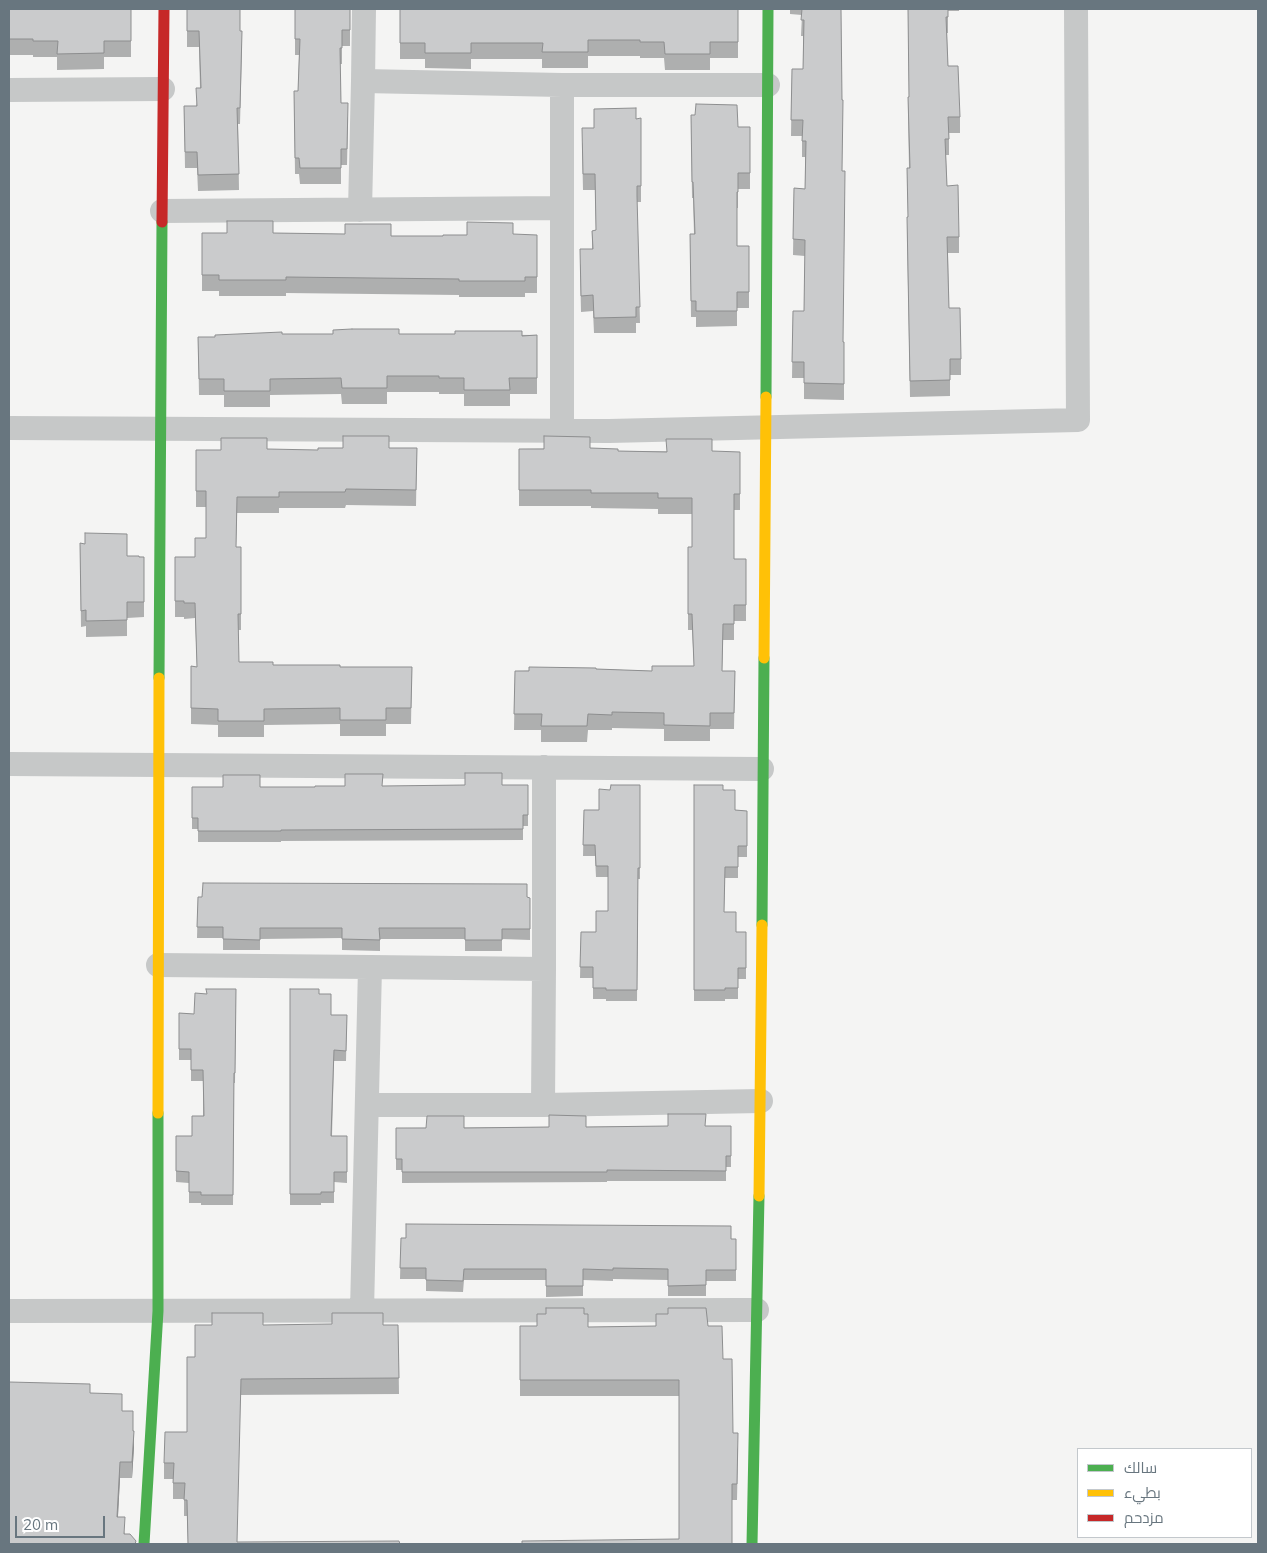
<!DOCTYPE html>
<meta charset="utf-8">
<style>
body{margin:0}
#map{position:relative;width:1267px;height:1553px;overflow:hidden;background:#f4f4f3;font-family:Mulish,Cairo,sans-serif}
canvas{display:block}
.frame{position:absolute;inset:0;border:10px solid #68767f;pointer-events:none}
.legend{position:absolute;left:1077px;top:1448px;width:175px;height:90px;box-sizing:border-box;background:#fff;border:1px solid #c3c8cc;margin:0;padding:6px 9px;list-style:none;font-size:15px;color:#68767f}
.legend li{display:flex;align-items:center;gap:10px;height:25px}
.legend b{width:25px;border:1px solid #c3c8cc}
.scale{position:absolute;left:15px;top:1516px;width:90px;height:22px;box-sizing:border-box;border:2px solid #68767f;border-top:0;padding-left:6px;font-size:15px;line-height:18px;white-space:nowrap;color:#68767f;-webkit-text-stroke:4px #fff;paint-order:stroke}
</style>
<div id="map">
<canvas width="1267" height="1553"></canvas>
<div class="frame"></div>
<ul class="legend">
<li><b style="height:6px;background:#4caf50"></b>سالك</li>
<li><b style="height:6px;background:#ffc107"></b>بطيء</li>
<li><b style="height:6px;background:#c62828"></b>مزدحم</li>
</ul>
<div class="scale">20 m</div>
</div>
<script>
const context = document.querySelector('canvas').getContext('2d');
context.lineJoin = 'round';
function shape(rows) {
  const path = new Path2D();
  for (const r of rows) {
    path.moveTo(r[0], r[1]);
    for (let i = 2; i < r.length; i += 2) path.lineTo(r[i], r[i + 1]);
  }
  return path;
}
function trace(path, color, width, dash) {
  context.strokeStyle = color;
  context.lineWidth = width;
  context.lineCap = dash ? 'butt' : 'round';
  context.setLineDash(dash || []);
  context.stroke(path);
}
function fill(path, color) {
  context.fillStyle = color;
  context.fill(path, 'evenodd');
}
const street = shape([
 [562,85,768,85],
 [9,90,163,89],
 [360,210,363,81],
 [162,211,562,208,562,85,363,81,364,9],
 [9,428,609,431,1078,420,1076,9],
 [562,431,562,208],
 [9,764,762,769],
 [544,767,544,969],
 [158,965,370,967,362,1311],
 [367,1105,543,1105,544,969,370,967],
 [543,1105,761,1101],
 [9,1311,757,1310]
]);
const fast = shape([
 [766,397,768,9],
 [159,678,162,222],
 [762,925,764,658],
 [144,1544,158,1311,158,1113],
 [752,1544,759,1196]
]);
const slow = shape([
 [764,658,766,397],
 [158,1113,159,678],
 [759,1196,762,925]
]);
const jam = shape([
 [162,222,164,9]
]);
const wall = shape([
 [9,9,131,9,131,57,104,57,104,69,57,70,57,57,33,57,33,55,9,55],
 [187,9,240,31,242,47,240,124,238,124,239,190,198,191,197,168,185,168,184,106,196,106,200,88,199,47,187,47],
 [295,9,350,9,350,46,342,46,342,64,340,64,341,103,348,119,347,165,341,165,341,184,300,184,299,174,295,174,294,91,298,91,299,55,295,55],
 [400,9,738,9,738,58,710,58,710,70,665,70,664,58,640,58,640,56,588,56,588,68,542,68,542,59,471,59,471,69,425,68,425,59,400,59],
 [790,9,841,9,843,342,844,342,844,400,804,399,804,378,792,378,793,311,804,311,805,256,793,255,794,188,805,189,805,157,802,157,802,136,791,136,792,69,803,69,803,36,801,36,802,15,790,14],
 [908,9,959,9,959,11,948,11,948,33,947,33,948,66,960,117,960,133,949,133,949,155,946,155,947,186,959,237,959,253,948,253,949,308,961,359,961,375,950,375,950,396,910,397,907,233,908,217,907,168,909,168,908,113,908,97,909,97],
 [691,115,738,127,750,127,750,189,738,189,738,208,737,208,737,246,749,246,749,308,737,308,737,326,696,327,696,317,691,317,690,234,694,234,693,198,692,198],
 [636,119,641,186,641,202,637,202,637,207,640,323,636,323,636,333,594,333,593,311,581,312,580,265,592,249,592,231,596,230,595,190,583,190,582,144,594,128],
 [202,233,273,233,391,236,443,236,537,235,537,293,525,293,525,297,459,297,459,295,286,293,286,296,219,296,219,291,202,291],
 [282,334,399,334,537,335,537,394,510,394,510,406,464,406,464,394,439,394,439,392,387,392,387,404,342,404,341,394,270,395,270,407,224,407,224,395,199,395,198,337,215,337],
 [389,448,417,448,416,506,346,505,345,508,279,508,279,513,237,513,236,547,241,547,241,630,238,630,239,662,273,665,340,667,412,667,411,724,386,724,386,736,340,736,340,724,264,725,264,737,218,737,218,725,191,724,191,666,197,667,195,618,184,619,184,617,175,617,175,601,195,557,206,538,206,507,196,507,196,450,318,450],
 [590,448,618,451,740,452,740,510,734,510,734,559,746,559,746,621,734,621,734,640,723,640,722,671,735,671,734,729,710,729,710,741,664,741,664,729,612,728,612,730,588,730,587,742,541,742,541,730,514,730,515,671,596,669,652,671,694,666,692,630,688,630,688,547,692,547,692,514,658,514,658,509,591,508,591,506,519,506,519,449],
 [80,543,127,556,144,557,144,617,127,618,127,636,86,637,86,626,81,627],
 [502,785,528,785,528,826,523,826,523,840,281,841,281,842,198,842,198,829,192,829,192,787,315,787],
 [640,785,640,879,638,879,637,1001,606,1001,606,999,593,999,593,978,580,978,581,932,596,932,608,911,608,877,596,877,595,856,583,856,584,810,599,810,610,790],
 [694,785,723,790,735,810,747,811,747,857,738,857,738,878,725,878,724,912,736,932,746,932,746,979,738,979,738,999,725,999,725,1001,694,1001],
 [198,897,530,898,530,940,502,939,502,951,465,951,465,939,380,939,380,951,342,950,342,938,260,939,260,950,223,950,223,938,197,938],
 [236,989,235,1083,234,1083,233,1205,201,1205,201,1203,189,1203,189,1183,176,1182,176,1136,192,1136,203,1116,203,1081,191,1081,191,1060,179,1060,179,1013,194,1014,207,994],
 [290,989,319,994,331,1015,347,1015,346,1061,334,1061,332,1136,347,1136,347,1183,334,1182,334,1203,321,1203,321,1205,290,1205],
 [731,1126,731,1167,726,1167,726,1181,607,1181,607,1182,402,1183,402,1170,396,1170,396,1128],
 [401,1238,736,1239,736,1281,706,1281,706,1296,668,1296,668,1280,613,1279,613,1281,583,1280,583,1296,546,1297,546,1280,464,1280,463,1292,426,1291,426,1279,400,1279],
 [584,1314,588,1327,708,1326,723,1359,733,1433,738,1449,737,1500,732,1500,679,1539,679,1396,520,1396,520,1326,537,1326],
 [263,1325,398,1325,399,1394,241,1395,188,1544,187,1516,184,1516,184,1499,173,1499,173,1479,164,1479,164,1463,187,1432,195,1357],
 [90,1393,122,1411,133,1431,134,1447,132,1478,120,1478,118,1517,125,1534,9,1544]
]);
const shadedWall = shape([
 [134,1431,134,1447,132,1478,132,1462],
 [120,1462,120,1478,117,1533,117,1517]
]);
const building = shape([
 [9,9,131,9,131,41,104,41,104,53,57,54,58,41,33,41,33,39,9,39,9,9],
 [187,9,240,9,240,31,242,31,240,108,237,108,239,174,198,175,197,152,185,152,184,106,197,106,196,88,201,88,199,31,187,31,187,9],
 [295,9,350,9,350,30,342,30,342,48,340,48,341,103,348,103,347,149,341,149,341,168,300,168,299,158,295,158,294,91,298,91,300,39,295,39,295,9],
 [400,9,738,9,738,42,710,42,710,54,665,54,664,42,640,42,640,40,588,40,588,52,542,52,543,43,471,43,471,53,425,53,425,43,400,43,400,9],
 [802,9,841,9,842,100,843,100,842,171,845,171,843,342,844,342,844,384,804,383,804,362,792,362,793,311,804,311,805,240,793,239,794,188,805,189,806,141,802,141,803,120,791,120,792,69,803,69,804,20,801,20,802,9],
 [908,9,948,9,948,17,946,17,948,66,958,66,960,117,948,117,949,139,945,139,947,186,958,185,959,237,947,237,949,308,960,308,961,359,950,359,950,380,910,381,907,217,908,217,907,168,910,168,908,97,909,97,908,9],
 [696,104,737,105,738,127,750,127,750,173,738,173,738,192,737,192,737,246,749,246,749,292,737,292,737,311,696,311,696,301,691,301,690,234,695,234,693,182,692,182,691,115,695,115,696,104],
 [636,108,636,119,641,118,641,186,637,186,637,196,640,307,636,307,636,317,594,318,593,295,581,296,580,249,593,249,592,231,596,230,595,174,583,174,582,128,594,128,594,109,636,108],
 [227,221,273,221,273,233,345,234,345,224,391,224,391,236,443,236,443,235,467,235,467,222,513,223,513,234,537,235,537,277,525,277,525,281,459,281,459,279,286,277,286,280,219,280,219,275,202,275,202,233,227,233,227,221],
 [352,329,399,329,399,334,455,334,455,331,522,331,522,336,537,335,537,378,509,378,510,390,464,390,464,378,439,378,439,376,387,376,387,388,342,388,341,378,270,379,270,391,224,391,224,379,199,379,198,337,215,337,215,335,282,332,282,334,333,334,333,330,352,329],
 [343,436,389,436,389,448,417,448,416,490,346,489,345,492,279,492,279,497,237,497,236,547,241,547,241,614,238,614,239,662,273,662,273,665,340,665,340,667,412,667,411,708,386,708,386,720,340,720,340,708,264,709,264,721,218,721,218,709,191,708,191,666,197,667,195,603,184,603,184,601,175,601,175,557,195,557,195,538,206,538,206,491,196,491,196,450,221,450,221,438,267,438,267,449,318,450,318,448,343,448,343,436],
 [544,436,590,437,590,448,618,449,618,451,667,452,666,439,712,439,712,451,740,452,740,494,734,494,734,559,746,559,746,605,734,605,734,624,723,624,722,671,735,671,734,713,710,713,710,726,664,725,664,713,612,712,612,715,588,714,587,726,541,726,542,714,514,714,515,671,529,671,529,667,596,668,596,669,652,671,652,666,694,666,692,614,688,614,688,547,692,547,692,498,658,498,658,493,591,493,591,490,519,490,519,449,544,449,544,436],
 [85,533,127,534,127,556,139,556,139,557,144,557,144,602,127,602,127,620,86,621,86,610,81,611,80,543,85,544,85,533],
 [465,773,502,773,502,785,528,785,528,815,523,815,523,829,281,830,281,831,198,831,198,818,192,818,192,787,223,787,223,775,260,775,260,787,315,787,315,786,345,786,345,774,383,774,382,786,465,785,465,773],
 [611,785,640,785,640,868,638,868,637,990,606,990,606,988,593,988,593,967,580,967,581,932,596,932,596,911,608,911,608,866,596,866,595,845,583,845,584,810,599,810,599,789,610,790,611,785],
 [694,785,723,785,723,790,735,790,735,810,747,811,747,846,738,846,738,867,725,867,724,912,736,912,736,932,746,932,746,968,738,968,738,988,725,988,725,990,694,990,694,785],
 [203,883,527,884,527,897,530,898,530,929,502,929,502,940,465,940,465,928,379,928,380,940,342,939,342,928,260,928,260,940,223,939,223,927,197,927,198,897,202,897,203,883],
 [206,989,236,989,235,1073,234,1073,233,1195,201,1195,201,1192,189,1192,189,1172,176,1171,176,1136,192,1136,192,1116,204,1116,203,1070,191,1070,191,1049,179,1049,179,1013,194,1014,195,993,207,994,206,989],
 [290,989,319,989,319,994,331,994,331,1015,347,1015,346,1051,334,1050,331,1136,347,1136,347,1172,334,1172,334,1192,321,1192,321,1194,290,1194,290,989],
 [668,1114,706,1114,705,1126,731,1126,731,1156,726,1156,726,1171,607,1170,607,1172,402,1172,402,1159,396,1159,396,1128,426,1128,427,1116,464,1116,464,1128,549,1127,549,1115,586,1116,586,1127,668,1126,668,1114],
 [406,1224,731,1226,731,1239,736,1239,736,1270,706,1270,706,1285,668,1286,668,1269,613,1268,613,1270,583,1269,583,1286,546,1286,546,1269,464,1269,463,1281,426,1280,426,1268,400,1268,401,1238,406,1238,406,1224],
 [546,1308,584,1308,584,1314,588,1314,588,1327,656,1326,656,1314,668,1314,668,1308,706,1308,708,1326,722,1326,723,1359,732,1359,733,1433,738,1433,737,1484,732,1484,732,1544,522,1544,522,1541,679,1539,679,1380,520,1380,520,1326,537,1326,537,1314,546,1314,546,1308],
 [212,1313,263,1313,263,1325,332,1324,332,1313,383,1313,383,1325,398,1325,399,1378,241,1379,237,1542,399,1541,400,1544,188,1544,187,1500,184,1500,185,1483,173,1483,174,1463,164,1463,165,1432,187,1432,187,1357,195,1357,195,1325,212,1325,212,1313],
 [9,1382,90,1384,90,1393,122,1394,122,1411,133,1411,133,1431,134,1431,132,1462,120,1462,117,1517,125,1517,124,1534,130,1534,136,1541,135,1544,9,1544,9,1382]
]);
trace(street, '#c6c8c8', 24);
trace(fast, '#4caf50', 11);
trace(slow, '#ffc107', 11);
trace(jam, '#c62828', 11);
fill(wall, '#aeafaf');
fill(shadedWall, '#8d8e8f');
fill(building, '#cacbcc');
trace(building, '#8d8e8f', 1);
</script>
